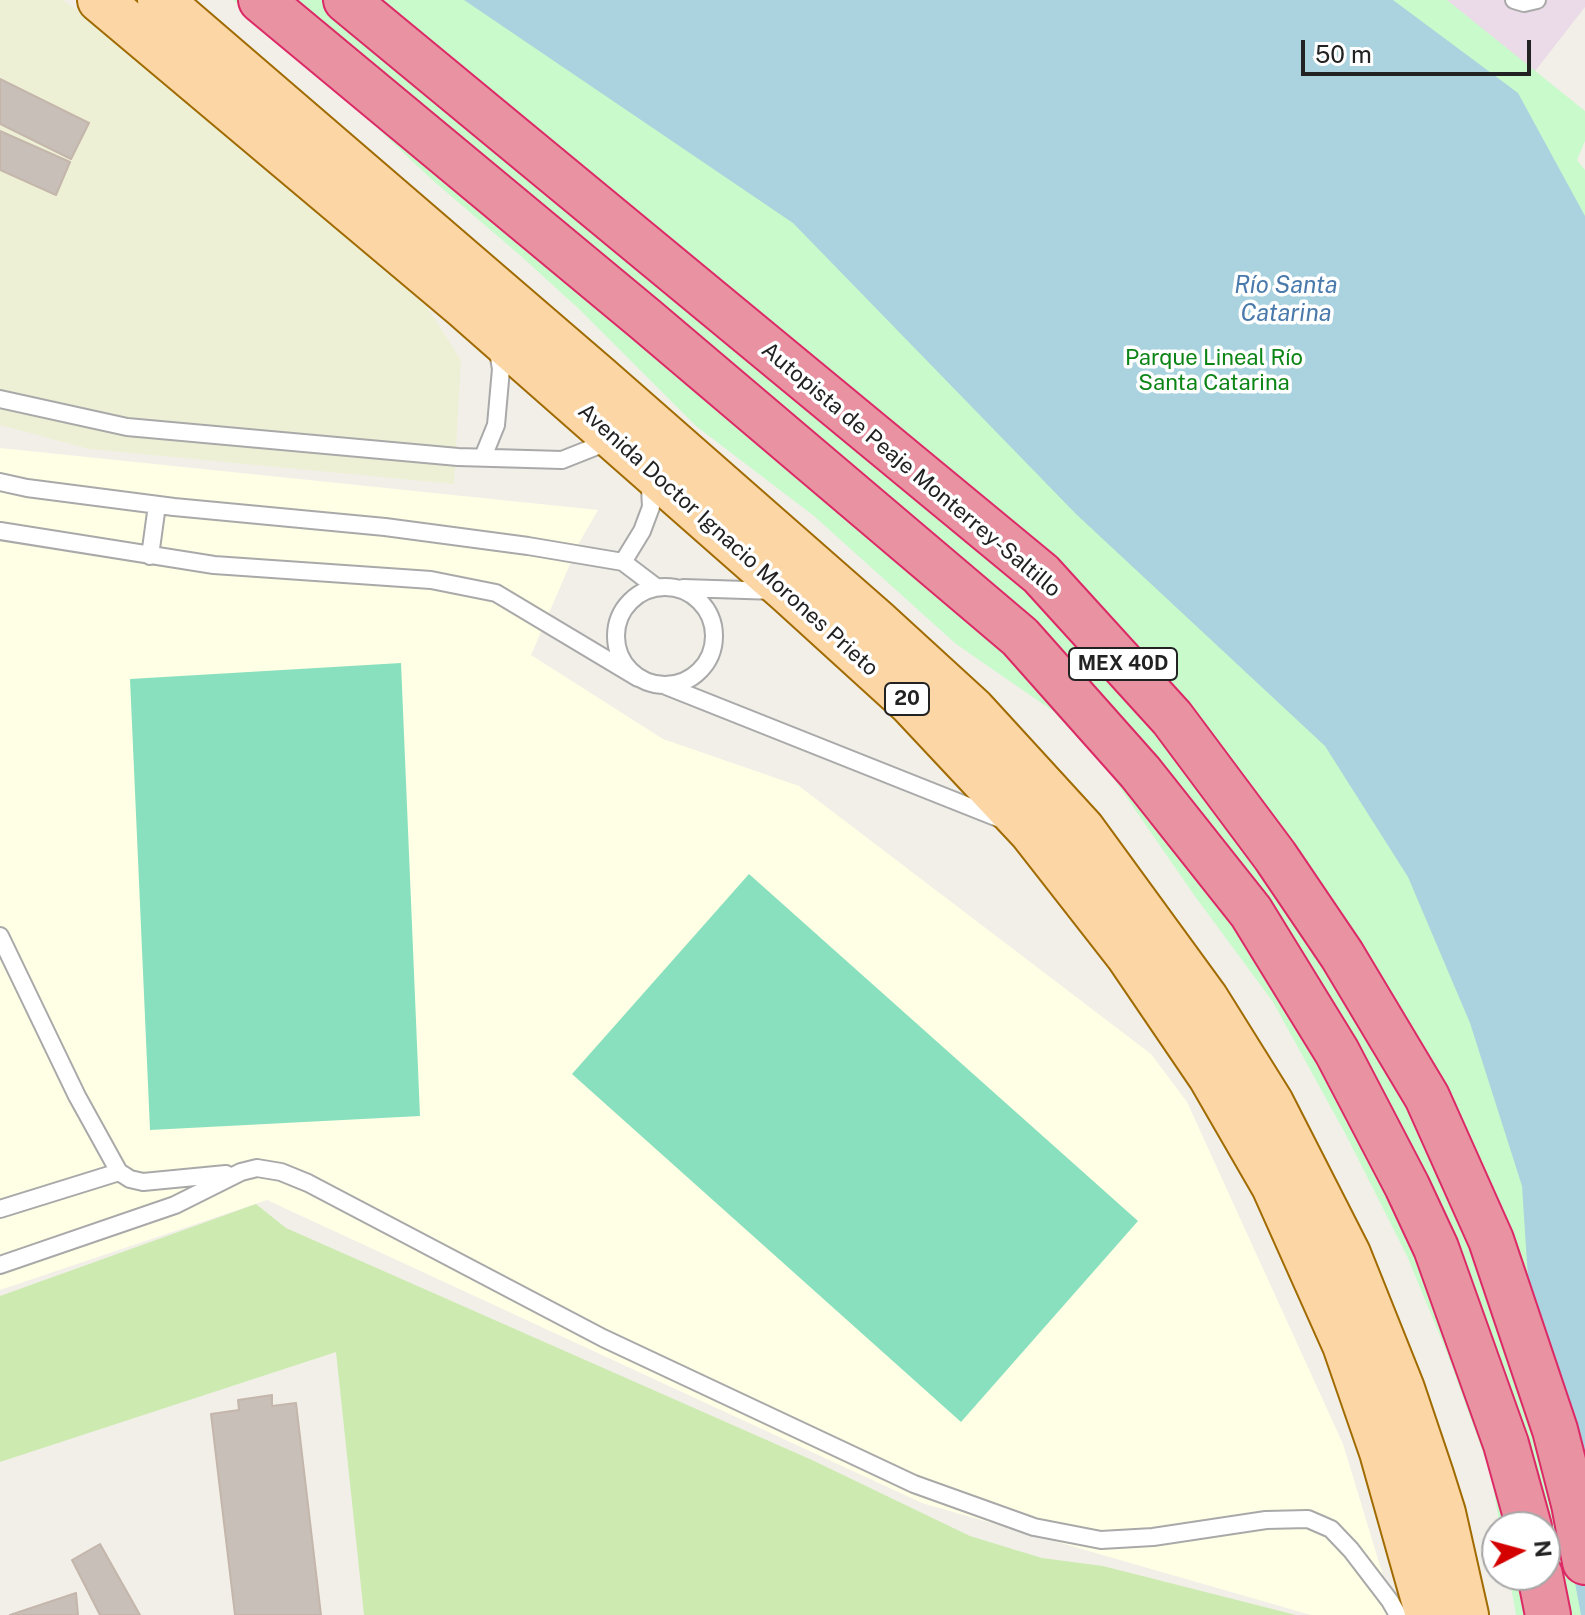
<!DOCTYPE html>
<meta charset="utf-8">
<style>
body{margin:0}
#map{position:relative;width:1585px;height:1615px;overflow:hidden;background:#f2efe9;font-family:"Public Sans",sans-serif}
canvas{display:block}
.north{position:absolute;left:1481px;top:1511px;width:80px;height:80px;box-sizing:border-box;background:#fff;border:2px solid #a7a7a7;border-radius:50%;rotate:84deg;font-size:22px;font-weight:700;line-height:32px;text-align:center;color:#222}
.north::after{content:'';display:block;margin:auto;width:28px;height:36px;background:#d40000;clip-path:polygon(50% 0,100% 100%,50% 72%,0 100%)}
.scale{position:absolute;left:1301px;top:40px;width:230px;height:36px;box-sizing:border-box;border:4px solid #222;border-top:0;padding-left:10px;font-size:24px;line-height:28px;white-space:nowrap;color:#222;-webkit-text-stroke:6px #fff;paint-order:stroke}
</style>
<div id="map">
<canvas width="1585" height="1615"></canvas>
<div class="north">N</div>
<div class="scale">50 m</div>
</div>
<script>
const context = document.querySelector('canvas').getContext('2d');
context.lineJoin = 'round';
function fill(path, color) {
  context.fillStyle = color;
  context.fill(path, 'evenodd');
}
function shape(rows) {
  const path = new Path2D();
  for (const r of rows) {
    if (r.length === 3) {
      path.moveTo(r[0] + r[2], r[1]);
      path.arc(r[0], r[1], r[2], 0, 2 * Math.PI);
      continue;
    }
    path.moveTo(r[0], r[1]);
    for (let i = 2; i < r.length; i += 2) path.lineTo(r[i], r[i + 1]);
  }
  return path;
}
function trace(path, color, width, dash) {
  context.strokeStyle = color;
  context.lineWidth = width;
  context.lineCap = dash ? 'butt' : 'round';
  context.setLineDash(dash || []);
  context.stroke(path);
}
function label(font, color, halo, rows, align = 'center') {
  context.font = font + ' "Public Sans",sans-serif';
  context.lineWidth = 7;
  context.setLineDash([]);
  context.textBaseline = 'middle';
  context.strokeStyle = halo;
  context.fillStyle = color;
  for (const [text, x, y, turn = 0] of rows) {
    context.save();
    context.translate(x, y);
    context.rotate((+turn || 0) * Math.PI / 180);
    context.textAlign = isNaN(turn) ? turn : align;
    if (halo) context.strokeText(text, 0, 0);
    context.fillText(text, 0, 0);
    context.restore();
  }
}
const industrial = shape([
 [1404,0,1585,0,1585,7,1518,93]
]);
const education = shape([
 [0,448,598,510,579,543,531,655,663,739,799,786,1151,1054,1187,1102,1343,1444,1395,1615,1311,1615,922,1503,267,1200,0,1290]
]);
const farmland = shape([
 [0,0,63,0,106,31,427,307,461,360,454,484,89,449,0,425]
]);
const grass = shape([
 [256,1204,286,1228,812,1460,970,1536,1042,1558,1103,1566,1296,1615,364,1615,336,1352,0,1462,0,1296]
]);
const park = shape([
 [233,0,1447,0,1585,111,1585,141,1577,160,1585,170,1585,1615,1516,1615,1509,1575,1545,1575,1545,1527,1500,1527,1491,1475,1447,1353,1407,1256,1346,1135,1273,1002,1194,895,1107,769,1053,711,956,644,814,516,696,426,579,309,522,257,430,178,335,88]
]);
const pitch = shape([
 [401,663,420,1116,150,1130,130,679],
 [749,874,1138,1221,961,1422,572,1074]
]);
const water = shape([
 [464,0,1393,0,1518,93,1585,216,1585,1615,1581,1615,1533,1355,1522,1186,1470,1023,1408,877,1325,746,1076,514,793,223]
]);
const building = shape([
 [0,79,89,123,71,159,0,124,0,79],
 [0,131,70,162,56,195,0,170,0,131],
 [272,1395,272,1406,296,1403,321,1615,235,1615,211,1414,239,1410,238,1400,272,1395],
 [100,1544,140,1615,100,1615,72,1560,100,1544],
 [76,1593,78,1615,10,1615,76,1593]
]);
const service = shape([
 [1514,0,1524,3,1537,0],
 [0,399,127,427,458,457,562,460,610,441],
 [483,457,496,425,501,369,497,346],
 [0,482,27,488,174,507,385,527,528,546,623,562,642,531,651,507,650,488,646,479],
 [0,531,214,565,431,580,496,593,638,678],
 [150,556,157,505],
 [623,562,656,587],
 [665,636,49],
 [683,588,776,591],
 [666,686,1003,820],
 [0,936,77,1096,119,1172,130,1179,143,1182,226,1174],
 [0,1209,119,1172],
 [0,1265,175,1205,241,1172,257,1168,281,1172,308,1183,603,1338,914,1484,1034,1527,1101,1540,1153,1537,1266,1520,1308,1519,1331,1529,1351,1550,1390,1601,1398,1615]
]);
const primary = shape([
 [100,0,465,307,789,592,911,703,1031,831,1128,955,1211,1077,1274,1186,1345,1345,1382,1452,1428,1615],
 [160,0,599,378,877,622,973,710,1082,829,1206,999,1271,1103,1348,1254,1402,1389,1431,1475,1443,1513,1466,1615]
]);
const motorway = shape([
 [261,0,645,319,1020,637,1140,772,1251,912,1337,1052,1407,1186,1436,1248,1506,1444,1529,1527],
 [346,0,1041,574,1172,718,1275,856,1342,955,1427,1097,1491,1240,1555,1430,1574,1504,1585,1562],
 [1540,1575,1548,1615]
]);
const shields = [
 [1123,664,108],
 [907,699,44]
];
const shieldNames = [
 ["MEX 40D",1123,664],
 ["20",907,699]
];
const parkNames = [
 ["Parque Lineal Río",1214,358],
 ["Santa Catarina",1214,383]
];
const streetNames = [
 ["Autopista de Peaje Monterrey-Saltillo",911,470,40],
 ["Avenida Doctor Ignacio Morones Prieto",728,540,42]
];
const waterNames = [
 ["Río Santa",1286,286],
 ["Catarina",1286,314]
];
fill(industrial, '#ebdbe8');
fill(education, '#ffffe5');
fill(farmland, '#eef0d5');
fill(grass, '#cdebb0');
fill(park, '#c8facc');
fill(pitch, '#88e0be');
fill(water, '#aad3df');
fill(building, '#c7bfb8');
trace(building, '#c4b6ab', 2);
trace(service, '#a9a9a9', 20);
trace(primary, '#a06b00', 48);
trace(motorway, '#dc2a67', 48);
trace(service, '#fff', 16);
trace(primary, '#fcd6a4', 44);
trace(motorway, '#e892a2', 44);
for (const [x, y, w] of shields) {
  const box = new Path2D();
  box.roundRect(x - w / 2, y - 16, w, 32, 6);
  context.fillStyle = '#fff';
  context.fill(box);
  trace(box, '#222', 2);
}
label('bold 20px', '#222', null, shieldNames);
label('22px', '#0c8416', '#fff', parkNames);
label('22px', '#222', '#fff', streetNames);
label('italic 24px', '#4a7aab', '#fff', waterNames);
</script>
